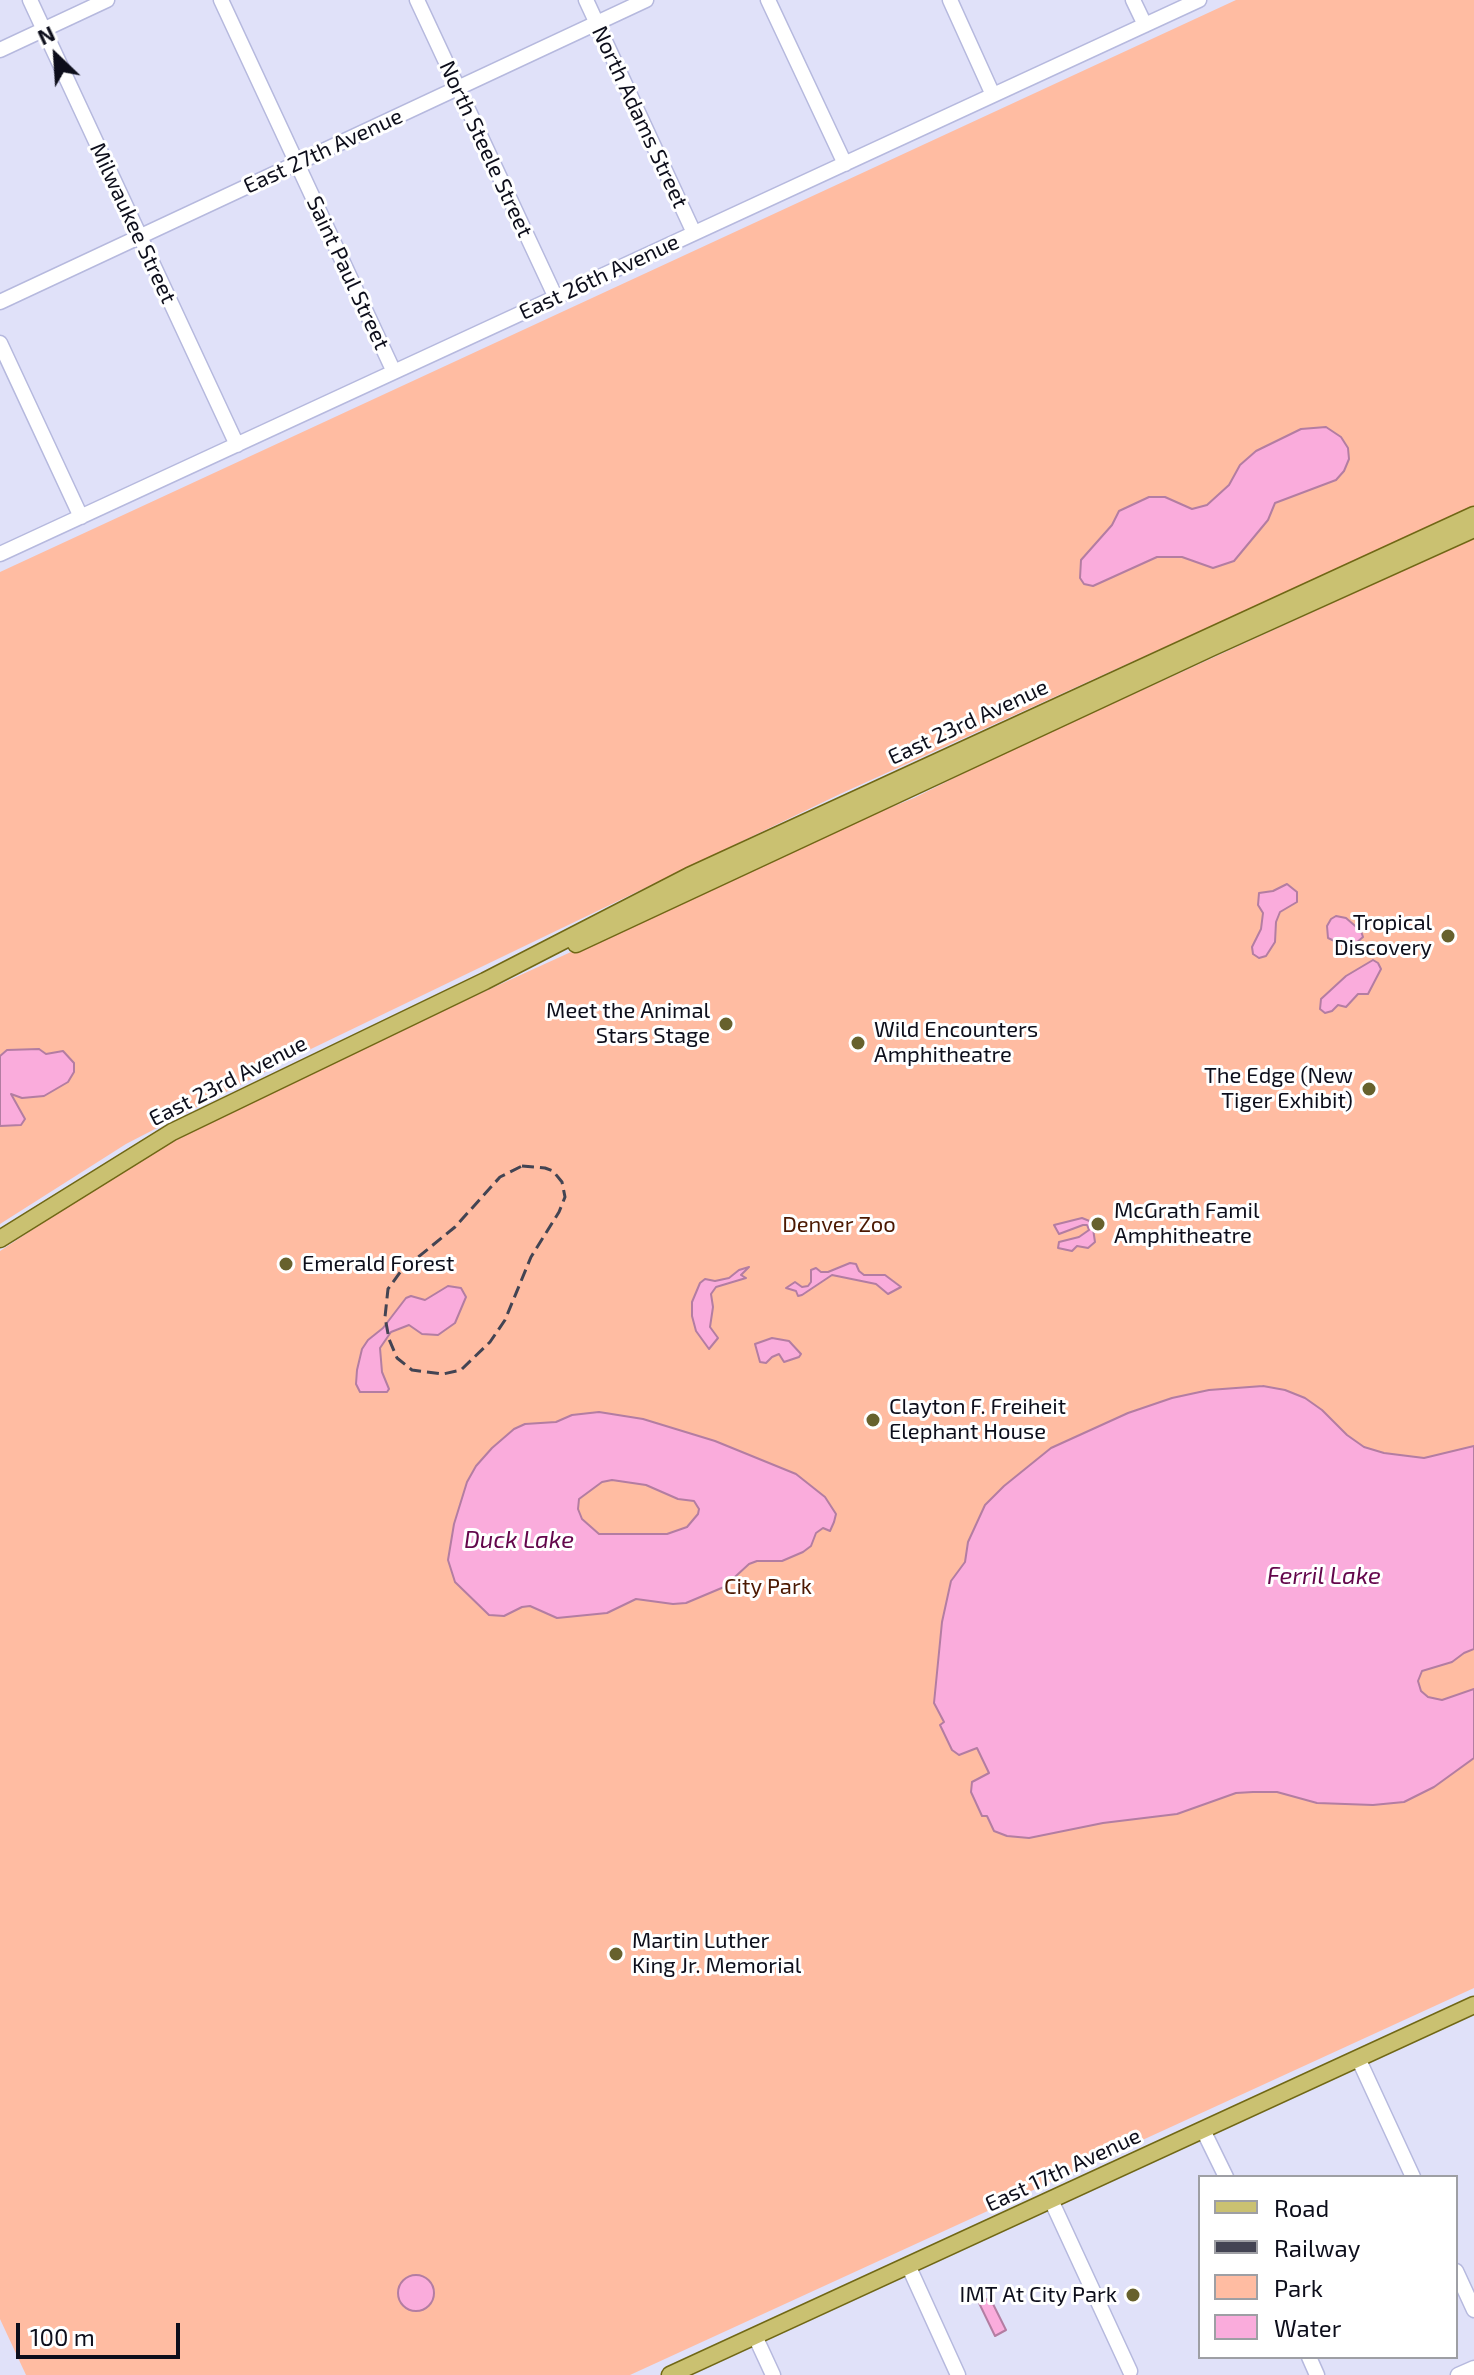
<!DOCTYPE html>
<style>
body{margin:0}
#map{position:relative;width:1474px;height:2375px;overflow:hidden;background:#e0e1f9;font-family:"Exo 2",sans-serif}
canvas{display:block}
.legend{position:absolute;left:1198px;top:2175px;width:260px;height:184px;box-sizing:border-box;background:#fff;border:2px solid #9e9fa4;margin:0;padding:10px 14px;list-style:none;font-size:24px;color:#0d0e1b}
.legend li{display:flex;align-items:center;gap:16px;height:40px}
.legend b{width:40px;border:2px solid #9e9fa4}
.north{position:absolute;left:16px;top:16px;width:80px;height:80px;-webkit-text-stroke:6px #fff;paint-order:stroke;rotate:335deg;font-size:22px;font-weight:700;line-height:32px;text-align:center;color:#0d0e1b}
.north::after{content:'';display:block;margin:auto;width:28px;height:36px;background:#0d0e1b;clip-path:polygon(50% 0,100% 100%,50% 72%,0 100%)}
.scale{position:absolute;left:16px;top:2323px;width:164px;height:36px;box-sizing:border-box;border:4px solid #0d0e1b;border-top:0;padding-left:10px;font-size:24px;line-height:28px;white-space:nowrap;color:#0d0e1b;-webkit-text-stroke:6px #fff;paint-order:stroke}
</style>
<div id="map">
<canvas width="1474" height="2375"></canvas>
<ul class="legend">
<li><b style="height:10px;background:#cac171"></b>Road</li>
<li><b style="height:10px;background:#434453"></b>Railway</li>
<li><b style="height:22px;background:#ffbca2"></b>Park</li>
<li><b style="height:22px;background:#faacdc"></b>Water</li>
</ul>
<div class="north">N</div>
<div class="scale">100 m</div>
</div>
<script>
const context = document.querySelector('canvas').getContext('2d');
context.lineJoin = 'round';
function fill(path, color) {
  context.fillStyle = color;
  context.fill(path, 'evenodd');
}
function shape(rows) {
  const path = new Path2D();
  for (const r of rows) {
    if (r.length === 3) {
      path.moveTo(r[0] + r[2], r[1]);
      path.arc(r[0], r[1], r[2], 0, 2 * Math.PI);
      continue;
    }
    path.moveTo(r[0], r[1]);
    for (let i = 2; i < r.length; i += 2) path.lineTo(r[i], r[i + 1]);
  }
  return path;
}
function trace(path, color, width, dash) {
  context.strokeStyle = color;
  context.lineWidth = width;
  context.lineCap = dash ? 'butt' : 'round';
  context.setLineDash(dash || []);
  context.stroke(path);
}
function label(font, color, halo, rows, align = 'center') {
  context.font = font + ' "Exo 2",sans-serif';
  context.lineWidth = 6;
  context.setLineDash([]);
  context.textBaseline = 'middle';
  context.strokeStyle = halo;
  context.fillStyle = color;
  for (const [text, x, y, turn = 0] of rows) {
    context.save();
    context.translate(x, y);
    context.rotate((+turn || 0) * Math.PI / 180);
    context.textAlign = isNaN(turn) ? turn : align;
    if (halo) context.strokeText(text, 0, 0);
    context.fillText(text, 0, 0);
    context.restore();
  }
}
const green = shape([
 [1236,0,1474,0,1474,507,840,794,284,1062,126,1144,0,1224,0,572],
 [1474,538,1474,1988,630,2375,26,2375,0,2319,0,1251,137,1161,216,1119,361,1048,619,930,768,857,914,798,992,759]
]);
const water = shape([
 [1326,427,1341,437,1348,448,1349,459,1344,471,1336,480,1275,503,1268,520,1234,561,1213,568,1182,557,1157,557,1093,586,1084,584,1080,578,1081,560,1112,525,1119,511,1149,497,1165,497,1192,509,1207,505,1229,485,1240,465,1256,451,1301,429,1326,427],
 [1287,884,1297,892,1297,902,1280,912,1276,922,1275,942,1266,956,1259,958,1253,954,1252,947,1261,929,1263,913,1258,905,1259,893,1273,891,1287,884],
 [1336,916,1346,918,1361,931,1363,937,1355,944,1345,946,1328,938,1327,926,1331,919,1336,916],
 [1373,960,1378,963,1381,969,1368,994,1358,994,1346,1007,1338,1005,1332,1011,1325,1013,1320,1009,1321,999,1346,976,1373,960],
 [39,1049,46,1054,63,1051,74,1063,74,1072,68,1082,44,1096,22,1098,11,1094,25,1119,21,1125,0,1126,0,1056,7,1050,39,1049],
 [1082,1218,1092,1222,1095,1242,1088,1248,1077,1246,1072,1251,1058,1248,1059,1242,1079,1237,1089,1230,1087,1225,1083,1225,1059,1234,1054,1225,1082,1218],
 [850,1263,856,1264,859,1271,864,1275,885,1275,901,1287,888,1294,876,1284,832,1275,802,1295,798,1296,796,1291,786,1288,795,1282,802,1287,808,1286,811,1282,811,1270,816,1268,821,1272,828,1272,850,1263],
 [749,1267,741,1275,746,1278,716,1287,711,1294,713,1307,710,1327,718,1338,709,1349,696,1331,692,1316,692,1302,700,1283,705,1279,715,1281,729,1278,739,1270,749,1267],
 [448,1286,461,1288,466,1297,455,1323,438,1335,422,1334,409,1325,391,1332,380,1348,382,1372,389,1389,387,1392,360,1392,356,1384,357,1370,362,1349,368,1340,383,1328,406,1298,411,1296,425,1300,448,1286],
 [772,1338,789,1341,801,1354,799,1357,784,1362,779,1354,772,1357,766,1363,760,1362,755,1344,772,1338],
 [1263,1386,1285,1390,1305,1398,1322,1410,1347,1435,1364,1447,1384,1453,1424,1458,1474,1446,1474,1649,1464,1653,1452,1662,1422,1671,1418,1681,1421,1691,1428,1697,1442,1700,1474,1689,1474,1758,1434,1787,1404,1802,1373,1805,1317,1803,1277,1792,1253,1792,1236,1793,1177,1814,1103,1823,1029,1838,1007,1836,994,1831,987,1816,982,1816,971,1792,972,1782,989,1773,977,1748,959,1755,952,1750,940,1725,944,1722,934,1703,942,1622,951,1581,965,1562,968,1542,985,1505,1004,1486,1051,1448,1128,1413,1172,1398,1209,1390,1263,1386],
 [599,1412,643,1419,715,1441,796,1474,825,1497,836,1514,834,1522,830,1531,823,1528,816,1533,811,1546,803,1552,782,1561,757,1561,749,1564,724,1587,686,1603,673,1604,636,1599,607,1613,557,1618,530,1606,522,1607,504,1616,489,1615,455,1582,448,1560,454,1524,467,1482,476,1466,492,1448,514,1429,525,1424,556,1422,572,1415,599,1412],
 [612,1480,646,1485,678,1499,694,1501,699,1509,698,1514,687,1527,667,1534,599,1534,582,1519,578,1509,579,1499,602,1482,612,1480],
 [416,2293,18],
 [990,2298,1006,2330,995,2336,979,2303,990,2298]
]);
const minor = shape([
 [30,0,237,445],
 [221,0,394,372],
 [417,0,556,298],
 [586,0,694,233],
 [768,0,845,164],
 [950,0,993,95],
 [1133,0,1145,25],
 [0,50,107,0],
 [0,302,646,0],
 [0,343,81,517],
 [0,554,1199,0],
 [1358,2058,1413,2177],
 [1203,2130,1226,2177],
 [1051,2200,1130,2371],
 [908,2265,958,2375],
 [1456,2271,1474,2310],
 [755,2336,773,2375],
 [1309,2357,1317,2375],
 [1458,2375,1474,2368]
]);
const major = shape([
 [576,944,1213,647,1474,529],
 [0,1239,172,1132,485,981,689,876,1474,515],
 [670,2375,1474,2005]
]);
const rail = shape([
 [522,1166,545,1168,553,1171,562,1182,565,1197,559,1212,531,1257,505,1320,490,1342,461,1370,443,1374,412,1370,397,1358,389,1339,385,1317,388,1289,401,1271,455,1227,500,1177,522,1166]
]);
const markers = [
 [1448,936,8,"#67612d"],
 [726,1024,8,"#67612d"],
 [858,1043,8,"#67612d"],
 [1369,1089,8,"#67612d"],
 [1098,1224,8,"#67612d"],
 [286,1264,8,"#67612d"],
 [873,1420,8,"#67612d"],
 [616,1954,8,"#67612d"],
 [1133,2295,8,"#67612d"]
];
const streetNames = [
 ["North Adams Street",640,117,65],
 ["North Steele Street",486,149,65],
 ["East 27th Avenue",323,151,-25],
 ["Milwaukee Street",133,223,65],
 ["Saint Paul Street",348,273,65],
 ["East 26th Avenue",599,277,-25],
 ["East 23rd Avenue",968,722,-25],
 ["East 23rd Avenue",228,1081,-27],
 ["East 17th Avenue",1063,2170,-25]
];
const poiNames = [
 ["Tropical",1432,923,"right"],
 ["Discovery",1432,948,"right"],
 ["Meet the Animal",710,1011,"right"],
 ["Stars Stage",710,1036,"right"],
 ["Wild Encounters",874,1030],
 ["Amphitheatre",874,1055],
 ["The Edge (New",1353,1076,"right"],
 ["Tiger Exhibit)",1353,1101,"right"],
 ["McGrath Famil",1114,1211],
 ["Amphitheatre",1114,1236],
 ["Emerald Forest",302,1264],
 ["Clayton F. Freiheit",889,1407],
 ["Elephant House",889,1432],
 ["Martin Luther",632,1941],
 ["King Jr. Memorial",632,1966],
 ["IMT At City Park",1117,2295,"right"]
];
const parkNames = [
 ["Denver Zoo",839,1225],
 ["City Park",768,1587]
];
const waterNames = [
 ["Duck Lake",519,1540],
 ["Ferril Lake",1324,1576]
];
fill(green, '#ffbca2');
fill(water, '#faacdc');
trace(water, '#b37da2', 2);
trace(minor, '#b6b9de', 17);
trace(major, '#706715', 19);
trace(minor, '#fff', 14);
trace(major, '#cac171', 16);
trace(rail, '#434453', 3, [12, 6]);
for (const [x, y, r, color] of markers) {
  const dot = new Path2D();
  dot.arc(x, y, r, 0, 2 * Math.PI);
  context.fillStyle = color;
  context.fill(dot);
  trace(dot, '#fff', 3);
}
label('22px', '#0d0e1b', '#fff', streetNames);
label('22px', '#0d0e1b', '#fff', poiNames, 'left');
label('22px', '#4c1902', '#fff', parkNames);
label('italic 24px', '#63064b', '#fff', waterNames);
</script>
